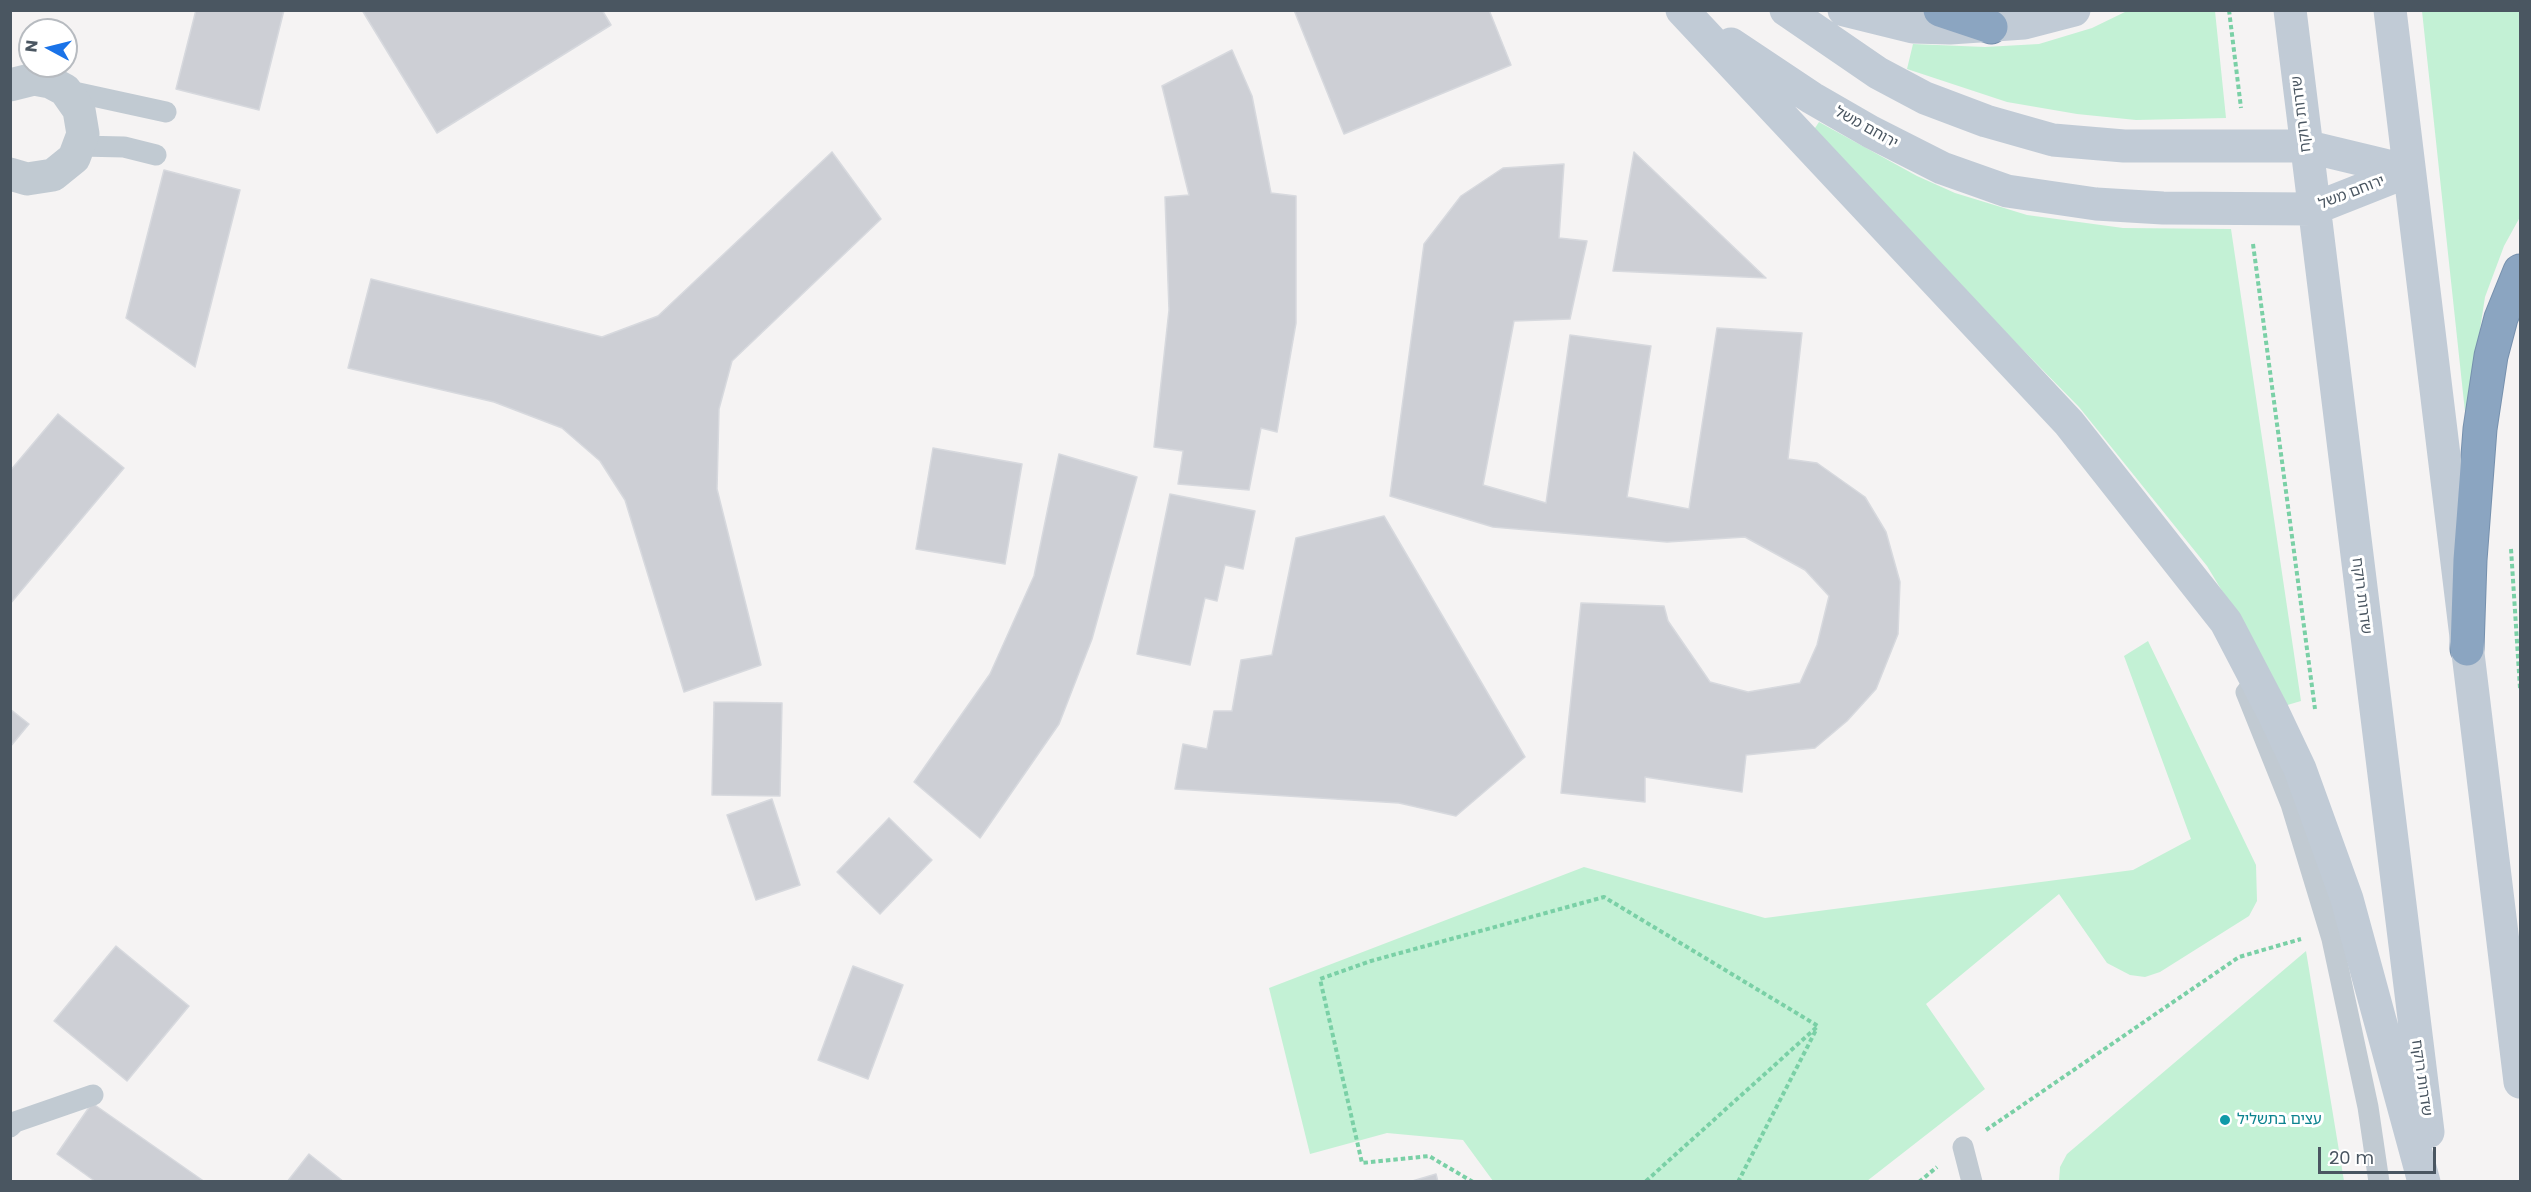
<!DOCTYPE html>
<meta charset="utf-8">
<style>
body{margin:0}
#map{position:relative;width:2531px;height:1192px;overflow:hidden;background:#f5f3f3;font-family:Poppins,sans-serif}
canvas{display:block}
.frame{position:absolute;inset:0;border:12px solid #4a5661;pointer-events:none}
.north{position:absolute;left:18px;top:18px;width:60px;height:60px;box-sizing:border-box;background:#fff;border:2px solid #b7bbc0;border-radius:50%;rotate:277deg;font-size:16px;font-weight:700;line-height:24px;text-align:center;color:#4a5661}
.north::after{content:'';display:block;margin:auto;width:21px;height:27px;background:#1a73e8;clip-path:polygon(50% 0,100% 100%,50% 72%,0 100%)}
.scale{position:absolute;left:2318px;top:1147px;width:118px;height:27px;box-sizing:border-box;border:3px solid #4a5661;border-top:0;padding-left:8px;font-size:18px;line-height:21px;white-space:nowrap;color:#4a5661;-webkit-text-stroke:4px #fff;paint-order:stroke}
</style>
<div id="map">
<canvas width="2531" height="1192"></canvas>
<div class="frame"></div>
<div class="north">N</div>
<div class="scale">20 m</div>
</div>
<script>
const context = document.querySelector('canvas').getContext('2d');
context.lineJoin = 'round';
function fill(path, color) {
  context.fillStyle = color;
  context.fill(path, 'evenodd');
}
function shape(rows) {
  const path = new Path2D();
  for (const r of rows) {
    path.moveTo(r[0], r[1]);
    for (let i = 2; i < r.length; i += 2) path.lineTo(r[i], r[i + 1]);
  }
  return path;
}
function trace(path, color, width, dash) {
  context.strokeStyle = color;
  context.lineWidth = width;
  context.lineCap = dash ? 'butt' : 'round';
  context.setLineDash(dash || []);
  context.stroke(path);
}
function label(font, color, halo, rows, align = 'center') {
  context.font = font + ' Poppins,"Noto Sans Hebrew",sans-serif';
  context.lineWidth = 6;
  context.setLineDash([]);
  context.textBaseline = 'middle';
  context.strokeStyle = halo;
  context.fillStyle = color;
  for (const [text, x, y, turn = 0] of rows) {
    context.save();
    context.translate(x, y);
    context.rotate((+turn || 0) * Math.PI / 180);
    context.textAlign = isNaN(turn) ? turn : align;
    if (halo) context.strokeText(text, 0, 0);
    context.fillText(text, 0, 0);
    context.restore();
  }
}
const green = shape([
 [2127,11,2215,11,2226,118,2136,120,2077,114,2007,102,1907,69,1913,44,1985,47,2039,44,2092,28],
 [2422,11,2520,11,2520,217,2504,246,2485,297,2466,421],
 [1819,122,1917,176,1955,193,2027,215,2123,228,2231,229,2301,701,2284,706,2259,652,2207,566,2079,407,1811,134],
 [2148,641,2256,865,2257,901,2249,916,2160,972,2145,977,2130,975,2107,963,2059,894,1926,1004,1985,1089,1867,1181,1493,1181,1463,1140,1387,1133,1310,1154,1269,988,1584,867,1765,918,2133,870,2191,839,2124,656],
 [2306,951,2344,1181,2059,1181,2060,1167,2067,1154]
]);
const building = shape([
 [196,10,284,10,259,110,176,89,196,10],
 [362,10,602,10,611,25,437,133,362,10],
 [1294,10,1489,10,1511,65,1344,134,1294,10],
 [1232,50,1252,96,1271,193,1296,196,1296,323,1277,432,1261,428,1249,490,1178,484,1183,451,1154,447,1169,310,1165,197,1189,195,1162,86,1232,50],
 [832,152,881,219,732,361,719,409,717,489,761,665,684,692,625,500,600,461,562,428,494,402,348,368,371,279,602,337,658,316,832,152],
 [1634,152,1766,278,1613,271,1634,152],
 [1564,164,1559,238,1587,241,1570,319,1514,321,1483,485,1546,503,1570,335,1651,346,1627,497,1689,509,1717,328,1802,333,1788,459,1817,463,1865,497,1886,532,1900,582,1898,634,1876,689,1847,721,1815,748,1746,755,1742,792,1645,777,1645,802,1561,793,1581,603,1664,606,1668,621,1710,682,1748,692,1800,683,1817,645,1829,596,1805,570,1745,537,1667,542,1493,527,1390,496,1424,244,1461,196,1503,168,1564,164],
 [164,170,240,190,195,367,126,318,164,170],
 [58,414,124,468,10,604,10,471,58,414],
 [933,448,1022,464,1005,564,916,549,933,448],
 [1059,454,1137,477,1092,639,1059,724,980,838,914,782,990,674,1034,576,1059,454],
 [1170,494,1255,511,1243,569,1225,565,1217,601,1205,598,1190,665,1137,654,1170,494],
 [1384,516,1525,757,1456,816,1399,803,1175,789,1183,744,1207,749,1214,711,1232,711,1241,660,1272,655,1296,538,1384,516],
 [714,702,782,703,780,796,712,795,714,702],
 [10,709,29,724,10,747,10,709],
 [772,799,800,885,756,900,727,815,772,799],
 [889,818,932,860,880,914,837,872,889,818],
 [116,946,189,1006,127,1081,54,1021,116,946],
 [853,966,903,985,868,1079,818,1060,853,966],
 [92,1103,205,1182,96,1182,57,1154,92,1103],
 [309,1154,344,1182,287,1182,309,1154],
 [1436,1174,1438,1182,1409,1182,1436,1174]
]);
const path = shape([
 [2229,10,2241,108],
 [2253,244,2315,709],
 [2511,549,2520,688],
 [1986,1130,2239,957,2301,939],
 [1473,1182,1429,1156,1362,1163,1320,979,1371,961,1604,897,1818,1026,1645,1182],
 [1738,1182,1816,1030],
 [1919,1182,1937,1167]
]);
const lane = shape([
 [65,90,166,112],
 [80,146,124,147,156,155],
 [2246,692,2291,804,2332,939,2368,1107,2379,1182],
 [10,1127,15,1122,93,1095],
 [1963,1147,1972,1182]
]);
const street = shape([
 [10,85,34,79,50,82,65,90,79,110,83,134,74,158,53,175,27,179,10,174]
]);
const secondary = shape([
 [1682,10,2069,423,2226,622,2273,712,2300,769,2347,899,2424,1182],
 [1786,10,1878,73,1925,98,1986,121,2053,140,2124,146,2305,146,2409,171],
 [1844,10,1913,27,1950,28,2024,23,2074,10],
 [2290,10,2428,1132],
 [2390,10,2520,1082],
 [1731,44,1812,98,1871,132,1942,168,2007,191,2096,204,2163,208,2313,209,2409,171]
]);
const highway = shape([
 [1940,10,1991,27],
 [2467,649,2470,560,2480,429,2491,356,2501,318,2520,271]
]);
const markers = [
 [2225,1120,6,"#0f9aa8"]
];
const streetNames = [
 ["שדרות רוקח",2302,114,-97],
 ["ירוחם משל",1866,128,29],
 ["ירוחם משל",2352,193,-21],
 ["שדרות רוקח",2361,596,83],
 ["שדרות רוקח",2421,1078,82]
];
const cultureNames = [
 ["עצים בתשליל",2237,1120]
];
fill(green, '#c3f1d5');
fill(building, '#cdcfd5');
trace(building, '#d7d9de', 1.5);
trace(highway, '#7690ad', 35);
trace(path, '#7ad0a6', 4, [4.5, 3]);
trace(lane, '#c1cad2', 21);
trace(street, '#c1cad2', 33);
trace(secondary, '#c1cbd6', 33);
trace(highway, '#8ba5c1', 33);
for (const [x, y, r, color] of markers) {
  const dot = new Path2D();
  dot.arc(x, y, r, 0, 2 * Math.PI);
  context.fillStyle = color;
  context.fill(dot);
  trace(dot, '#fff', 2);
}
label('15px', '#4a5661', '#fff', streetNames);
label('15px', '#0d838f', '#fff', cultureNames, 'left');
</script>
